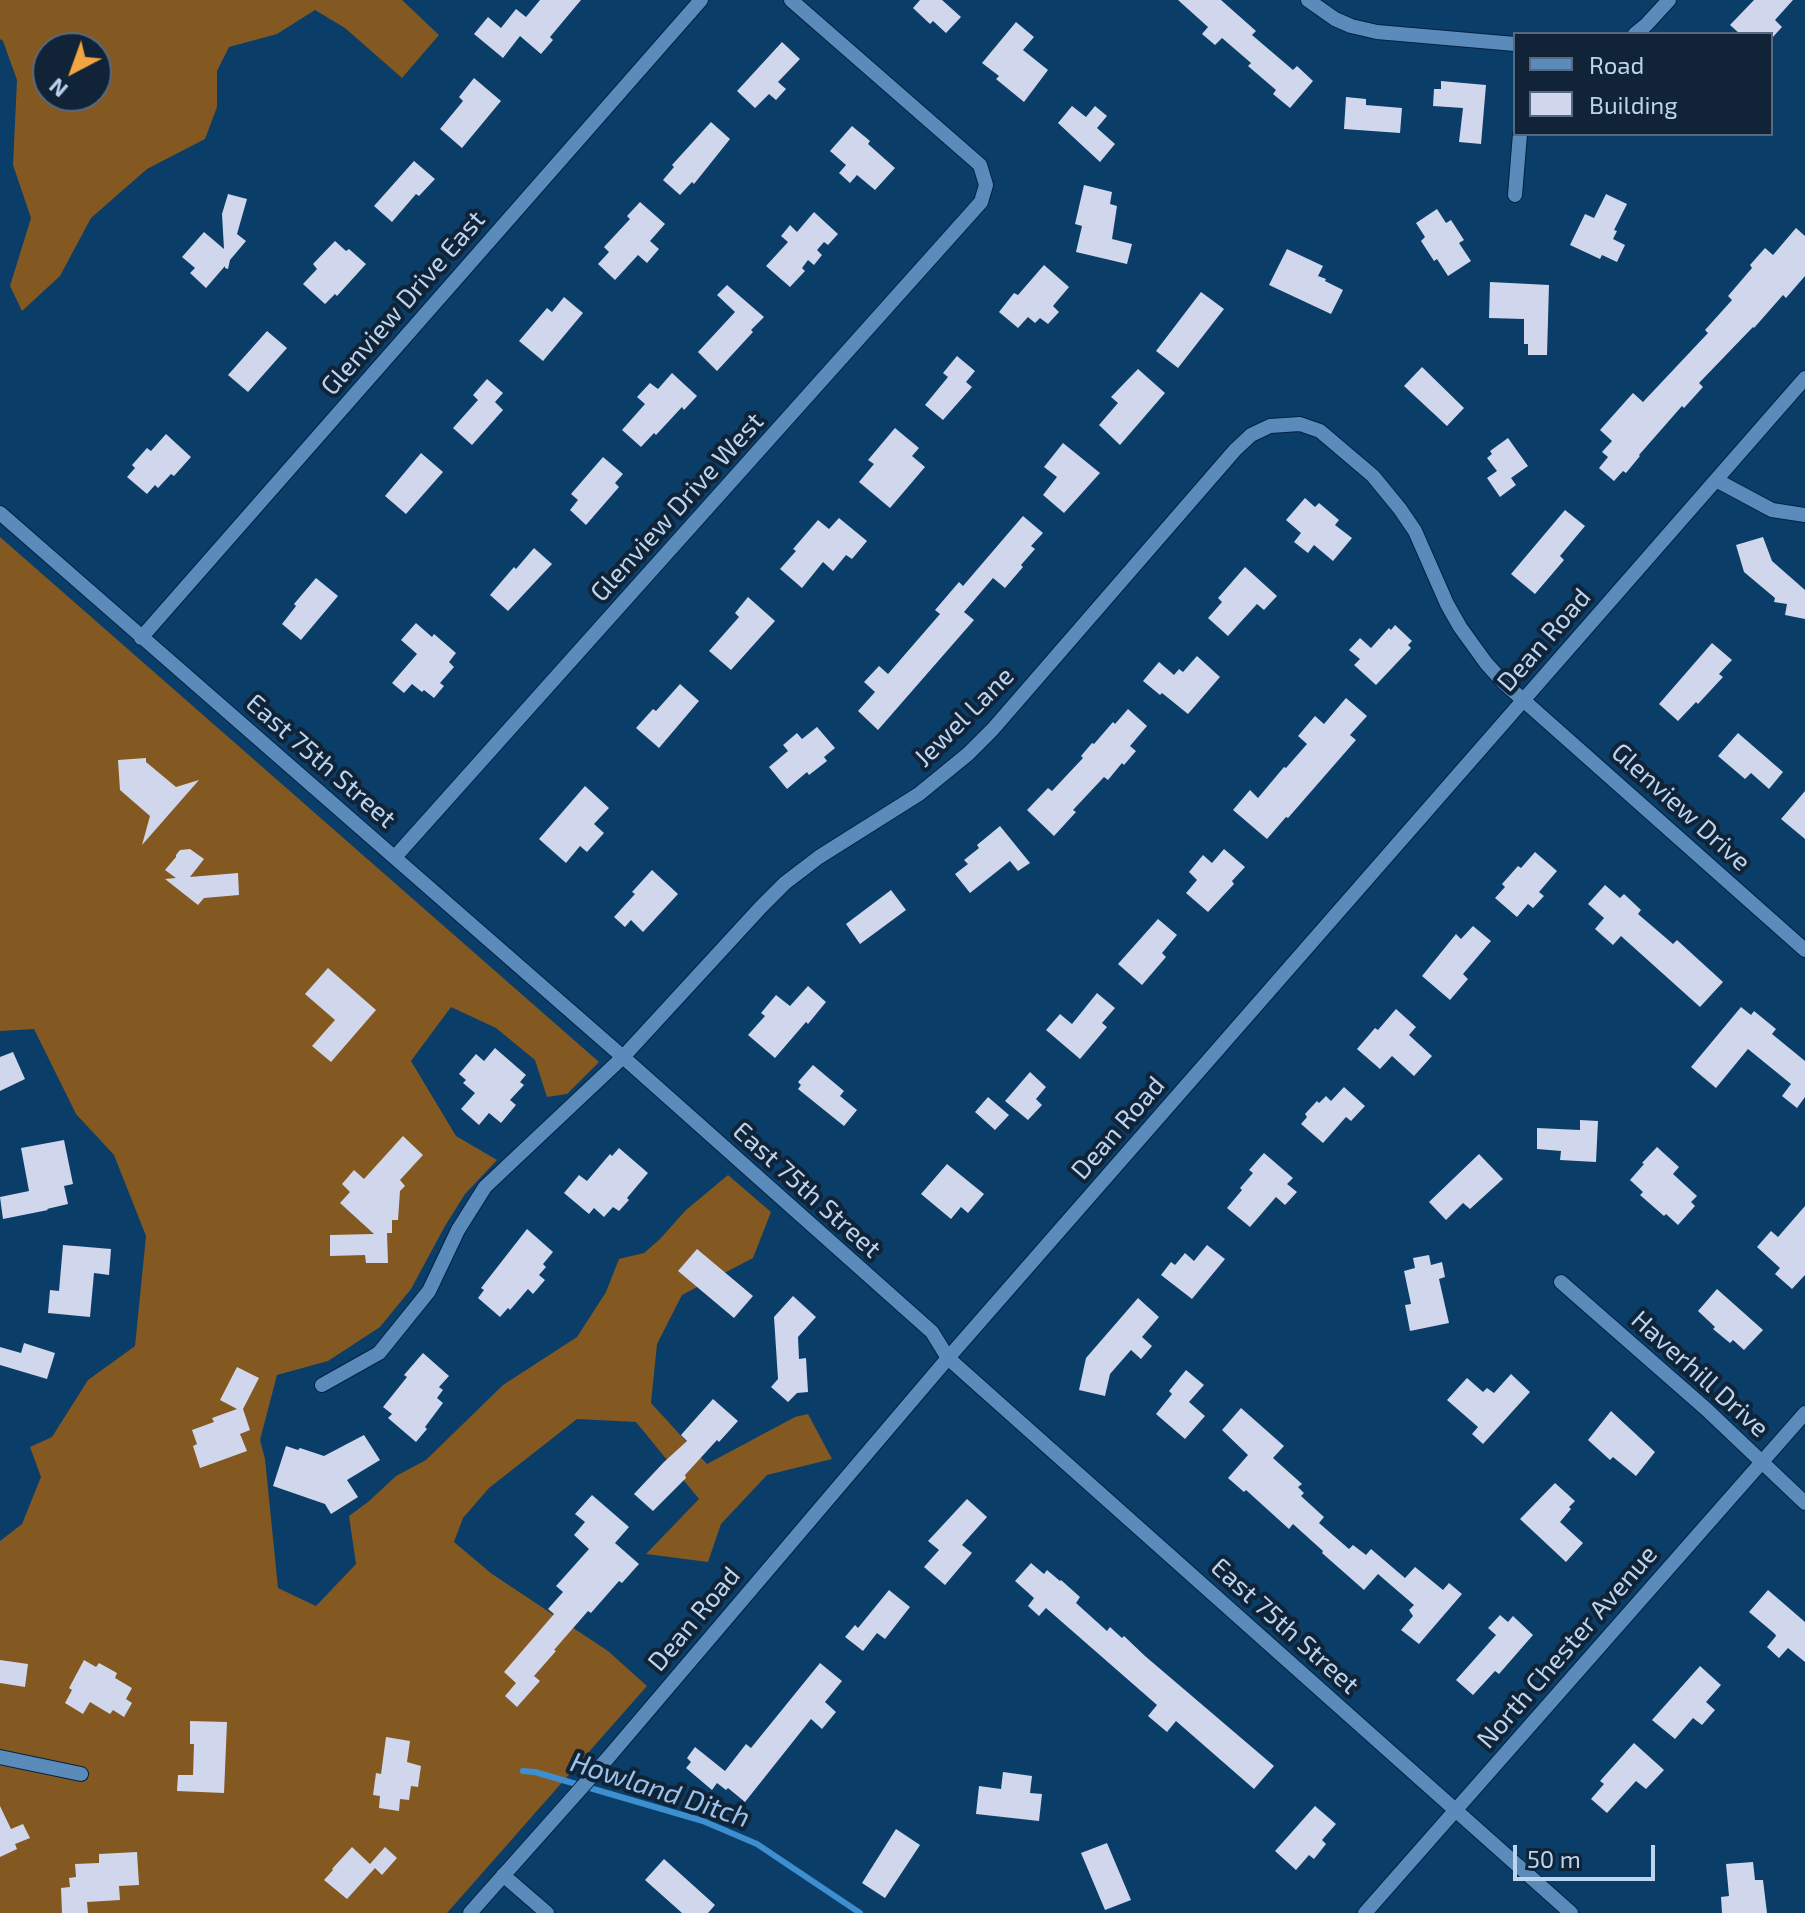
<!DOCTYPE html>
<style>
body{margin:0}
#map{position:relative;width:1805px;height:1913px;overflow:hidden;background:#0a3d68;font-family:"Exo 2",sans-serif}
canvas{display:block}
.legend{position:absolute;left:1513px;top:32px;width:260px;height:104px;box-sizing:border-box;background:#102337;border:2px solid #556a80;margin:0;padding:10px 14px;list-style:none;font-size:24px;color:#bcd4ee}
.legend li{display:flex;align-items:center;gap:16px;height:40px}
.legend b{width:40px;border:2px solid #556a80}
.north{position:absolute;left:32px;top:32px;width:80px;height:80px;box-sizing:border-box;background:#102337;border:2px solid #556a80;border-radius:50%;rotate:221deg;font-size:22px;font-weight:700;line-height:32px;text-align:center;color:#bcd4ee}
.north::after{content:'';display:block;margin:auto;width:28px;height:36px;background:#f2a541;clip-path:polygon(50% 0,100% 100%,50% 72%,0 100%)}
.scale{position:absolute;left:1513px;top:1845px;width:142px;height:36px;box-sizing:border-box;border:4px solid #bcd4ee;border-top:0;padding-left:10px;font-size:24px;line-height:28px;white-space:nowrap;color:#bcd4ee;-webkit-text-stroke:6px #102337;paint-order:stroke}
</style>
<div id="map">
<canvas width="1805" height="1913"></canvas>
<ul class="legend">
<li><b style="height:10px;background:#5b8bbb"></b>Road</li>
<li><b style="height:22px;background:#d0d7ec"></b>Building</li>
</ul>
<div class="north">N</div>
<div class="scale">50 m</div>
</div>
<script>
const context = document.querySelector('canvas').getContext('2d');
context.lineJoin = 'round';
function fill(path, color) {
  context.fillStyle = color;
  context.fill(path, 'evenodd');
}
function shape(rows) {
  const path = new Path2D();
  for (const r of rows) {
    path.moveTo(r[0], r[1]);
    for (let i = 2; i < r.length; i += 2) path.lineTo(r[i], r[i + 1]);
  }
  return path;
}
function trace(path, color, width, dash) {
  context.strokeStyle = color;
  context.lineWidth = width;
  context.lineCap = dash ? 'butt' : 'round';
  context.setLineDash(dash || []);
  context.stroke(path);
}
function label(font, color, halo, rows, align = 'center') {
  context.font = font + ' "Exo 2",sans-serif';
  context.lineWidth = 8;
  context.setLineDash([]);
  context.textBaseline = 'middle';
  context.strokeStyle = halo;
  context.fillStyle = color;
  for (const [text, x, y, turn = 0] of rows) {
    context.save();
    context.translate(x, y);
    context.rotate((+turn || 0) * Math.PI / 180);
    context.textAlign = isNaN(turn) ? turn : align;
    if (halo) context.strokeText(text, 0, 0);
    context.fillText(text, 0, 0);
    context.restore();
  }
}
const forest = shape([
 [0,0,402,0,439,35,402,78,345,28,315,10,277,34,229,47,217,71,217,107,205,139,147,169,91,218,60,276,22,311,10,286,31,218,13,165,17,80,3,41,0,39],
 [48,48,96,48,96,96,48,96],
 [0,537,599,1062,567,1094,547,1097,535,1060,496,1028,451,1007,411,1061,456,1136,497,1160,465,1194,445,1226,411,1289,380,1327,328,1361,277,1375,260,1440,265,1459,278,1588,316,1606,356,1564,349,1516,368,1502,396,1476,426,1460,503,1385,577,1337,606,1292,619,1259,644,1253,660,1239,686,1210,728,1175,771,1212,753,1258,682,1295,657,1344,651,1403,707,1464,795,1417,808,1414,832,1459,767,1475,721,1524,708,1562,646,1554,699,1499,636,1422,577,1419,489,1488,463,1518,454,1542,492,1574,608,1651,647,1686,447,1913,0,1913,0,1541,22,1524,41,1477,30,1447,52,1437,88,1380,135,1346,146,1236,114,1155,76,1114,34,1029,0,1031]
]);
const stream = shape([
 [523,1771,535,1772,703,1821,757,1844,860,1913]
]);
const building = shape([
 [540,0,581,0,550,37,553,40,541,54,520,36,503,58,474,34,488,17,501,28,516,9,526,17],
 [920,0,942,0,961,17,946,33,933,21,930,24,913,8],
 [1178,0,1221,0,1256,31,1252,35,1293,70,1297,66,1313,81,1290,108,1273,94,1276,90,1248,66,1251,63,1222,38,1215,45,1202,34,1208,27],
 [1754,0,1793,0,1775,20,1782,27,1772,38,1771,34,1740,34,1730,25],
 [1016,22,1034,37,1023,50,1048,70,1024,102,996,79,999,76,982,63],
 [782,42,800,59,778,82,786,89,776,100,769,94,755,108,737,91],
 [474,78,501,101,462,148,440,129,463,101,459,97],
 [1441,81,1486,85,1481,144,1459,142,1463,108,1433,106,1434,89,1441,89],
 [1346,97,1366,99,1366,105,1402,108,1400,133,1344,129],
 [1072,106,1086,117,1095,106,1107,116,1097,128,1115,144,1100,162,1058,123],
 [711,122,730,139,694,184,692,182,680,195,663,180,674,167,672,165],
 [852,126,870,141,868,144,895,168,875,190,857,175,850,183,839,173,846,165,830,151],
 [414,161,435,179,419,196,416,194,392,222,374,206],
 [1084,185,1112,192,1110,204,1117,206,1112,239,1132,244,1127,264,1076,252,1082,226,1075,224],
 [228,194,247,199,237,234,246,241,230,260,228,269,225,268,225,266,206,288,190,273,195,268,182,257,204,232,224,249,222,214],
 [1606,194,1627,204,1614,230,1617,231,1613,239,1625,245,1617,262,1602,255,1600,259,1570,245,1585,214,1594,218],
 [640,202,665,224,650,241,659,249,647,263,638,255,615,280,598,264,609,252,604,247,630,219,627,216],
 [1437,209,1446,223,1451,220,1464,240,1459,243,1471,261,1448,276,1437,259,1434,261,1421,241,1425,237,1416,223],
 [814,212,838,234,828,245,824,242,817,250,822,255,814,265,808,260,802,268,805,271,790,287,766,266,788,242,781,236,790,225,797,232],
 [1796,228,1805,236,1805,276,1786,298,1783,295,1754,328,1753,327,1699,383,1703,387,1684,408,1682,406,1639,455,1640,456,1626,473,1623,471,1614,481,1599,468,1608,457,1602,452,1612,441,1600,430,1633,393,1643,402,1708,333,1705,330,1732,300,1728,296,1752,268,1750,265,1765,248,1773,255],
 [335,241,346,251,349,249,366,264,337,296,335,294,325,304,303,284,317,269,313,264],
 [1287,249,1323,266,1318,276,1326,279,1325,281,1343,290,1331,314,1269,285],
 [1044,265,1069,287,1053,306,1059,312,1048,324,1040,318,1035,323,1028,317,1018,328,999,312,1014,293,1018,295],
 [1490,282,1549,285,1547,355,1528,355,1528,344,1524,344,1524,319,1489,318],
 [727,285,764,317,751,330,753,332,717,371,698,352,735,312,717,295],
 [1201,292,1224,309,1178,368,1156,351],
 [564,297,583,313,543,361,519,341,547,308,552,312],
 [267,331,287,348,248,392,228,375],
 [957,356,975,371,966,382,972,387,943,420,925,405,948,377,943,373],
 [1422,367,1464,408,1447,426,1404,386],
 [1138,369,1165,393,1120,445,1099,425,1118,403,1111,397],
 [672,373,697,396,684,410,682,407,656,435,654,433,641,447,622,430,645,404,637,397,650,383,658,389],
 [487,379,503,393,495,402,503,410,472,445,453,428,478,400,473,395],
 [895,428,919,448,912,456,925,467,890,508,859,482,874,464,868,460],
 [166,434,191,457,174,476,171,474,158,488,155,485,147,494,127,477,135,468,132,465,147,448,151,451],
 [1508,438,1528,466,1511,478,1516,485,1500,497,1487,478,1497,471,1487,458,1492,454,1490,451],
 [1063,443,1100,473,1064,513,1043,495,1057,477,1044,467],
 [421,453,443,472,406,514,385,496],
 [603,457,623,474,615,483,619,487,586,525,570,510,578,500,571,494],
 [1305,498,1315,507,1319,503,1339,520,1335,525,1352,538,1333,561,1314,545,1308,553,1294,542,1301,533,1286,520],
 [1565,510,1585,526,1560,556,1564,560,1535,594,1511,574],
 [1023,516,1043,533,1031,546,1035,549,1021,565,1023,567,1005,588,993,578,964,612,974,620,878,730,858,711,875,692,864,682,879,666,888,674,940,614,935,610,959,582,963,586],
 [839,518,867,541,852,559,846,555,833,571,823,562,802,588,780,569,796,551,793,549,818,520,829,529],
 [1763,537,1772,561,1805,590,1805,619,1785,615,1787,604,1774,602,1775,598,1744,572,1736,545],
 [534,548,552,564,508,611,490,595,514,567,516,569],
 [1245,567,1277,596,1264,610,1257,604,1228,636,1208,618,1222,602,1218,598],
 [316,578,338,596,301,640,282,624,296,606,294,604],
 [748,597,775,621,731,670,709,651,739,617,735,613],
 [416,623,432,637,434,634,456,653,449,662,454,667,440,683,444,686,434,698,424,690,422,692,412,684,404,693,392,683,417,654,401,640],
 [1395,625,1412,641,1408,645,1411,648,1376,685,1354,665,1360,659,1349,650,1360,638,1371,648,1389,628,1391,630],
 [1712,643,1732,660,1719,674,1723,677,1698,704,1696,702,1678,721,1659,704],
 [1197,656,1220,677,1188,714,1162,693,1160,695,1143,681,1159,662,1174,675,1179,669,1183,672],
 [680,684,699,701,659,748,636,728,653,709,656,711],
 [1346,698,1367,716,1350,735,1356,740,1288,818,1286,817,1267,839,1233,810,1250,790,1258,798,1284,767,1286,768,1307,744,1298,736,1315,716,1324,724],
 [1128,709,1147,726,1130,746,1136,751,1124,765,1122,763,1108,780,1104,777,1073,810,1076,812,1054,836,1027,810,1048,788,1052,791,1083,758,1081,756,1092,743,1094,744,1113,722,1115,724],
 [817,727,835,748,824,757,827,761,809,775,807,772,787,789,769,767,788,751,783,745,797,733,802,739],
 [1738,733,1783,772,1769,789,1751,773,1745,779,1718,756],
 [146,758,146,762,176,787,199,780,142,845,150,816,120,790,118,760],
 [585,786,609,808,594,824,604,833,587,852,580,846,566,863,539,839],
 [1805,791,1805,839,1781,819],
 [1000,826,1030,863,1018,871,1010,861,970,893,955,874,968,864,964,860,979,848,977,845],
 [190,849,204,859,190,877,238,873,239,895,204,898,198,905,165,879,176,878,165,870,176,857,176,855,180,850],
 [1224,849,1245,867,1232,881,1234,884,1208,912,1186,893,1197,880,1189,872,1203,855,1212,863],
 [1535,852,1557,871,1539,892,1544,896,1533,908,1528,904,1517,917,1495,898,1505,887,1502,884,1518,866,1521,868],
 [652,870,678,894,643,932,631,920,625,927,614,917,635,894,632,892],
 [1605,885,1620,898,1624,894,1641,910,1638,914,1673,944,1677,940,1723,982,1700,1007,1621,936,1613,945,1595,929,1604,918,1588,904],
 [891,890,906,910,860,944,846,924],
 [1158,919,1177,935,1162,953,1166,957,1142,985,1118,964],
 [1473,926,1491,941,1463,974,1468,979,1450,1000,1422,976,1456,934,1461,939],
 [328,968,376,1010,331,1062,312,1046,335,1020,305,994],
 [808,986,826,1002,808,1024,806,1022,775,1058,748,1035,765,1016,761,1013,776,995,790,1006],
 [1097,993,1115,1008,1102,1023,1107,1027,1080,1059,1046,1030,1060,1014,1072,1024],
 [1741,1007,1751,1015,1754,1011,1776,1029,1772,1034,1805,1061,1805,1097,1797,1108,1782,1096,1791,1084,1748,1049,1716,1088,1691,1067],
 [1396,1009,1416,1027,1409,1035,1432,1056,1414,1076,1392,1056,1380,1069,1357,1049,1375,1028,1378,1030],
 [495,1048,526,1075,520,1082,524,1085,510,1100,516,1105,501,1123,489,1113,479,1125,461,1109,475,1093,463,1083,466,1080,459,1074,476,1054,484,1061],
 [13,1052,25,1079,0,1091,0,1057],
 [813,1065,844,1091,840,1096,857,1110,844,1126,798,1089,801,1085,798,1082],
 [1030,1072,1046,1087,1036,1099,1042,1105,1028,1120,1005,1101],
 [1344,1087,1365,1106,1351,1121,1346,1117,1323,1143,1301,1124,1307,1117,1305,1114,1317,1101,1319,1103,1326,1096,1331,1101],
 [988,1097,1009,1115,995,1130,975,1112],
 [1580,1120,1598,1121,1596,1162,1560,1160,1561,1151,1537,1149,1537,1128,1580,1130],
 [403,1136,423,1155,400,1180,405,1186,400,1191,398,1220,392,1220,392,1233,387,1233,388,1263,366,1263,365,1255,330,1256,330,1235,374,1234,340,1203,350,1192,342,1184,354,1170,364,1179],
 [64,1140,73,1184,64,1186,68,1204,47,1209,48,1210,3,1219,0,1197,29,1191,21,1148],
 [1657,1147,1679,1167,1673,1174,1697,1196,1691,1202,1695,1206,1678,1225,1666,1214,1664,1216,1640,1195,1643,1192,1630,1180,1644,1164,1642,1163],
 [619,1148,648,1173,627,1198,629,1200,619,1211,613,1207,604,1217,594,1208,589,1214,564,1193,579,1175,587,1181,610,1154,612,1156],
 [1264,1153,1293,1178,1287,1184,1297,1192,1285,1205,1276,1197,1250,1227,1227,1208,1242,1190,1240,1188,1253,1173,1249,1170],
 [1479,1154,1503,1179,1470,1209,1463,1203,1446,1220,1429,1202],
 [947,1164,984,1194,968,1213,961,1207,951,1219,921,1194],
 [1805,1206,1805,1275,1792,1289,1775,1274,1780,1268,1757,1247,1771,1231,1778,1237],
 [527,1229,553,1252,543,1264,546,1267,539,1275,545,1280,533,1294,528,1289,510,1310,508,1308,500,1317,478,1298,484,1290,481,1288],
 [63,1245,111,1249,109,1275,94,1273,90,1317,48,1313,50,1290,59,1291],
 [1207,1245,1225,1259,1192,1299,1161,1275,1171,1262,1175,1265,1185,1253,1194,1261],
 [697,1249,753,1296,734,1318,678,1271],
 [1429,1255,1431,1265,1442,1262,1445,1277,1439,1279,1449,1323,1410,1331,1405,1305,1411,1304,1404,1271,1415,1268,1413,1258],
 [1717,1289,1763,1330,1744,1350,1733,1340,1730,1343,1713,1329,1715,1327,1698,1311],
 [793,1296,816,1317,798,1337,799,1359,806,1358,808,1392,797,1393,788,1402,771,1387,778,1379,774,1317],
 [1138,1298,1159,1317,1142,1337,1152,1346,1141,1359,1131,1350,1110,1374,1105,1396,1079,1390,1086,1358],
 [24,1343,55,1353,47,1379,0,1365,0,1347,21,1353],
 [423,1353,449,1376,439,1387,443,1390,437,1398,443,1403,425,1427,427,1429,416,1442,388,1418,392,1414,383,1407,407,1377,404,1375],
 [237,1367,259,1378,243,1409,250,1430,240,1434,247,1451,200,1468,193,1446,197,1444,192,1430,214,1422,212,1418,237,1409,220,1400],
 [1186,1370,1204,1385,1189,1402,1205,1416,1185,1439,1156,1414,1172,1394,1169,1391],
 [1511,1374,1530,1392,1483,1444,1472,1434,1478,1427,1447,1400,1467,1378,1483,1392,1487,1388,1494,1393],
 [713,1399,738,1421,719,1442,717,1440,685,1475,686,1478,653,1511,634,1494,664,1462,687,1441,681,1435],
 [1241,1408,1284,1446,1273,1458,1302,1484,1298,1487,1304,1493,1301,1496,1324,1517,1319,1523,1349,1549,1353,1545,1366,1555,1371,1549,1405,1578,1415,1567,1443,1590,1449,1583,1462,1594,1419,1644,1401,1630,1413,1616,1409,1610,1414,1605,1378,1574,1364,1590,1322,1553,1323,1551,1293,1524,1289,1529,1246,1490,1244,1492,1228,1478,1248,1455,1222,1430],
 [1611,1411,1655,1452,1636,1476,1613,1457,1610,1460,1588,1440],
 [364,1435,380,1460,347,1480,358,1497,331,1514,325,1504,273,1486,286,1446,298,1450,300,1448,324,1456],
 [1555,1483,1575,1501,1569,1507,1571,1509,1560,1522,1583,1543,1566,1562,1520,1519],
 [592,1495,629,1527,615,1543,639,1564,622,1583,619,1581,591,1613,588,1611,554,1650,556,1651,534,1676,540,1681,517,1707,505,1696,516,1683,504,1672,554,1614,548,1609,563,1592,556,1586,589,1549,574,1535,585,1522,575,1514],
 [967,1499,987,1517,962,1545,972,1553,945,1585,924,1567,939,1550,928,1541],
 [1031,1563,1044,1574,1047,1570,1060,1581,1061,1580,1080,1597,1076,1603,1107,1631,1110,1627,1122,1638,1124,1636,1145,1656,1274,1766,1254,1789,1176,1721,1167,1732,1148,1716,1157,1705,1046,1608,1039,1616,1028,1606,1034,1598,1015,1581],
 [889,1590,910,1607,885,1639,877,1633,863,1651,845,1637,855,1625,858,1628],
 [1768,1590,1805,1622,1805,1662,1788,1648,1779,1658,1767,1647,1776,1636,1775,1634,1749,1612],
 [1500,1615,1508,1622,1513,1616,1533,1635,1499,1674,1495,1671,1473,1695,1456,1680,1496,1635,1488,1628],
 [0,1660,28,1664,25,1687,0,1683],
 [84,1660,96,1667,99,1663,117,1673,115,1678,132,1688,126,1699,132,1703,124,1717,113,1710,110,1714,90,1702,83,1714,65,1703,72,1690,69,1688],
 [820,1663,842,1681,825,1702,836,1712,822,1729,811,1719,745,1802,728,1788,726,1790,717,1783,712,1790,686,1768,691,1762,687,1758,695,1747,725,1771,746,1744,751,1748],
 [1700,1666,1721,1685,1706,1702,1715,1710,1702,1725,1693,1718,1675,1739,1652,1720],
 [190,1721,227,1722,224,1793,177,1791,178,1775,193,1775,194,1744,190,1744],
 [386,1737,410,1741,407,1762,421,1766,418,1787,411,1786,409,1800,400,1799,399,1811,379,1808,380,1796,373,1795,376,1773,381,1774],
 [1634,1743,1664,1770,1646,1789,1636,1781,1607,1813,1591,1799,1604,1784,1600,1781],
 [1003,1772,1032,1776,1030,1793,1042,1794,1039,1821,976,1814,979,1786,1001,1789],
 [0,1806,11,1829,23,1824,30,1838,15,1844,17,1849,0,1857],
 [1315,1806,1336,1824,1322,1840,1326,1844,1314,1859,1309,1855,1296,1870,1275,1851],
 [896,1829,920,1845,885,1898,862,1883],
 [1107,1843,1131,1900,1105,1910,1081,1853],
 [352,1847,370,1864,385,1847,397,1858,382,1875,375,1868,347,1899,324,1880,333,1870,332,1869],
 [137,1852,139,1885,119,1886,120,1900,87,1902,88,1913,62,1913,61,1888,70,1887,69,1878,76,1877,75,1864,99,1863,99,1854],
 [664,1859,715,1905,708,1913,682,1913,645,1880],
 [1753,1862,1755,1880,1763,1880,1767,1913,1722,1913,1721,1897,1729,1896,1726,1864]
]);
const minor = shape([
 [1308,0,1335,19,1351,26,1377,32,1515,44],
 [1635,34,1646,25,1669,0],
 [1515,195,1520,134],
 [1716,480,1772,510,1805,515],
 [0,513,623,1057,932,1332,948,1358,1571,1913],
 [141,638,701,0],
 [395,857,981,202,986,185,980,165,791,0],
 [1561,1282,1706,1409,1805,1503],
 [322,1385,379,1353,429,1291,458,1230,485,1187,623,1057,761,907,785,883,819,857,919,794,968,754,993,729,1235,450,1251,435,1270,426,1300,424,1320,431,1373,476,1400,509,1415,531,1447,604,1460,627,1486,663,1504,683,1805,950],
 [0,1757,81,1774],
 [503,1875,547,1913],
 [470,1913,607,1759,948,1358,1805,378],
 [1365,1913,1805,1413]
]);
const streetNames = [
 ["Glenview Drive East",403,303,-49],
 ["Glenview Drive West",677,507,-48],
 ["Dean Road",1544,640,-49],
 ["Jewel Lane",964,717,-45],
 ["East 75th Street",321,761,41],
 ["Glenview Drive",1681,807,42],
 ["Dean Road",1118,1128,-49],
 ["East 75th Street",807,1190,42],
 ["Haverhill Drive",1700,1374,42],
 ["Dean Road",694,1619,-50],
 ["East 75th Street",1285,1626,42],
 ["North Chester Avenue",1567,1647,-49]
];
const waterNames = [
 ["Howland Ditch",660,1790,18]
];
fill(forest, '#835821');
trace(stream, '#3d8fcf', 6);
fill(building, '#d0d7ec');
trace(minor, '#002343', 16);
trace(minor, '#5b8bbb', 14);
label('26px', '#bcd4ee', '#102337', streetNames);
label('italic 28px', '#9cc3ec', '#102337', waterNames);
</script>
